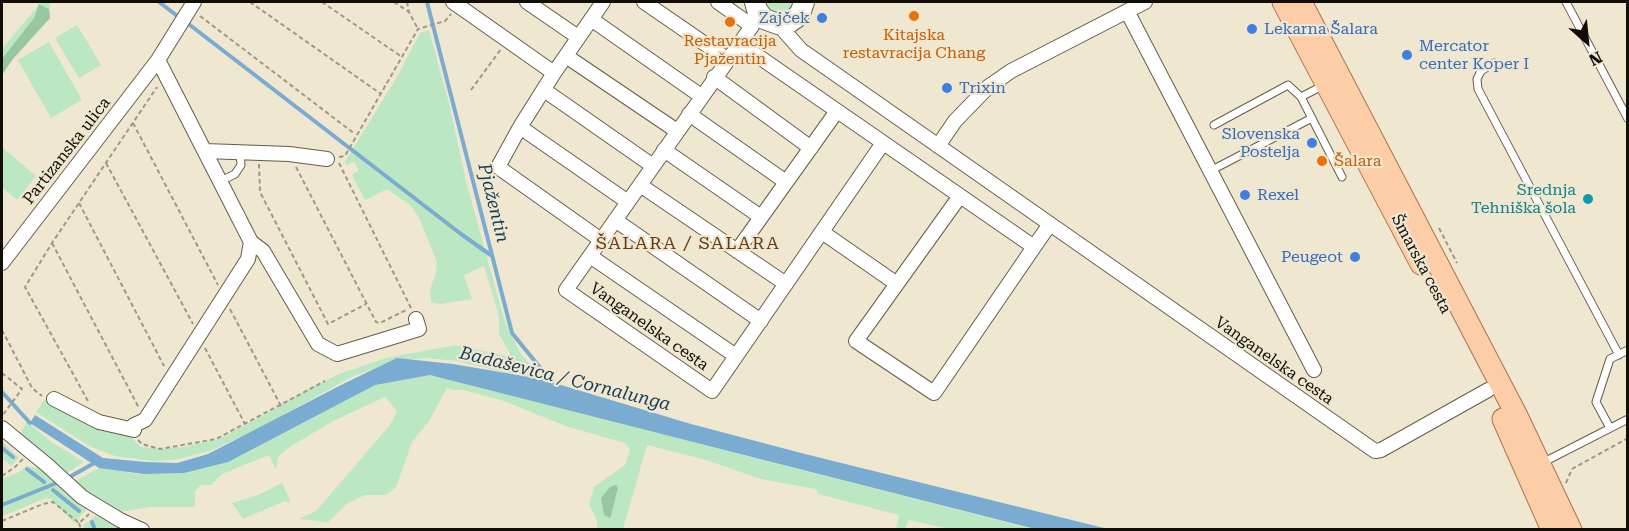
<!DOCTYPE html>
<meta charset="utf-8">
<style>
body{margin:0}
#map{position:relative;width:1629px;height:531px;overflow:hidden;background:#f0e7d1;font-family:"Roboto Serif",serif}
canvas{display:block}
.frame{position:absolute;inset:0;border:3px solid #110e07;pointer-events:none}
.north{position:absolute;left:1557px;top:12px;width:60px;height:60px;-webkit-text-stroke:4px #f0e7d1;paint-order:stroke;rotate:153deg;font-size:16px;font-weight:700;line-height:24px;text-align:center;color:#110e07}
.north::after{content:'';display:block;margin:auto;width:21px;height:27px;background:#110e07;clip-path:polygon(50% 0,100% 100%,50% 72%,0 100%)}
</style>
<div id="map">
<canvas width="1629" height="531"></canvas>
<div class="frame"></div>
<div class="north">N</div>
</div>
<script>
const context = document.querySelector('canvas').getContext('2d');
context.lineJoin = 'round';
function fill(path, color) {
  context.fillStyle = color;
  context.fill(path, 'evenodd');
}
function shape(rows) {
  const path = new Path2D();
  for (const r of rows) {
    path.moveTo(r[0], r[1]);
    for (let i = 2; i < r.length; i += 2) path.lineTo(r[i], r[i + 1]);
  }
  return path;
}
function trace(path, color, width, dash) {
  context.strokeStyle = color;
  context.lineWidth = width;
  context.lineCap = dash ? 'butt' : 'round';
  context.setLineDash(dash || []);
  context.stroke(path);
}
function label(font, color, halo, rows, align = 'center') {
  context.font = font + ' "Roboto Serif",serif';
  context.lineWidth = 4.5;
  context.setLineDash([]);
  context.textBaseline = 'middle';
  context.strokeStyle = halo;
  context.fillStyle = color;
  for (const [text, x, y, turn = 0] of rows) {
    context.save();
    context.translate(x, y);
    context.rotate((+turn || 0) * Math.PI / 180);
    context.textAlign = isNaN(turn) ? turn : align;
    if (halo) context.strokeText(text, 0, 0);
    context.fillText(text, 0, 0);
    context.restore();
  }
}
const green = shape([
 [41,2,51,2,49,9,39,4,34,18,2,59,2,49],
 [765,2,794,2,790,9,781,14,772,12],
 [77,25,101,65,79,78,55,38],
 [429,30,450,107,466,181,495,287,506,325,521,354,534,369,535,373,533,376,507,373,457,361,426,358,401,360,353,376,260,428,210,451,174,460,154,461,115,456,89,446,36,412,45,399,101,428,129,435,141,447,163,449,184,447,219,439,284,404,299,394,339,374,386,358,456,345,507,356,510,353,499,334,499,316,484,266,464,275,472,299,440,304,431,302,430,288,436,274,437,262,419,217,410,205,387,189,365,200,352,175,359,170,354,161,347,166,345,162,398,75,420,33],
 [49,42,82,100,51,118,18,60],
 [2,147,36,176,17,200,2,187],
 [415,374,436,376,1032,529,950,529,909,520,905,529,896,529,899,515,818,494,816,489,761,479,706,460,647,445,623,529,597,529,597,520,589,504,594,487,625,465,630,450,625,443,568,427,504,401,464,390,454,390,447,388,429,421,412,442,396,487,386,495,365,495,348,503,328,522,299,519,316,511,390,425,397,411,385,397,333,421,288,448,278,457,276,470,269,455,222,474,211,485,201,485,195,491,195,507,150,507,119,512,73,482,101,467,137,474,177,473,355,390],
 [618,488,611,516,608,518,604,515,601,498],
 [27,422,50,441,84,462,65,474,20,434],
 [2,441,19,458,11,466,2,458],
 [27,466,43,470,65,493,86,507,87,509,74,523,51,499,46,498,2,516,2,479,19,472],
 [282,483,291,503,285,501,243,519,232,503,258,495],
 [96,515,130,528,85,529,83,526]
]);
const forest = shape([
 [39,4,49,9,50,18,13,59,2,75,2,59,34,18],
 [616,485,618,488,611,516,609,518,604,515,601,498,610,487]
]);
const water = shape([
 [397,358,453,364,541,379,691,424,805,454,1108,529,1035,529,430,375,375,385,228,462,184,473,144,474,99,468,30,423,35,415,103,458,146,462,177,463,208,454,343,384]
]);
const stream = shape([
 [159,2,180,18],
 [427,2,512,333,555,386],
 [186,22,461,234,492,256],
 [2,392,30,423],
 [2,448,13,457],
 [27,469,44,482],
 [66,479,96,462],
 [53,490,79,511],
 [2,505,59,482],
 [92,522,95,530]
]);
const path = shape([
 [250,2,381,94],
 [322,2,402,57],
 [394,2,409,12],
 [407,2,409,12,418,29],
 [200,16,355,134],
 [471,90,501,49],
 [133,123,218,285],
 [339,157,345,156,418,29,445,21,451,14],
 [106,163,193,324],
 [339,163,411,308],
 [259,164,260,192,328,324,366,304],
 [296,167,376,322,380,323,406,310],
 [79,203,164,366],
 [1439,228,1457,263],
 [52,243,139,408],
 [230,309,281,406],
 [2,330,32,388,42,396],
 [205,348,245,424],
 [2,373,22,389,2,416],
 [88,401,25,287,52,243,157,87],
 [138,440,142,444,160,449,216,439,325,381],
 [2,476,15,467,23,459],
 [1566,483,1572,469,1628,438],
 [2,521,43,504,53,502,79,523,89,514],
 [79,523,81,530]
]);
const lane = shape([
 [1566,2,1628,119],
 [1494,63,1481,71,1477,79,1478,89,1619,355],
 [1324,85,1301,97,1342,177],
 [1214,125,1288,85,1301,97],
 [1210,171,1312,118],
 [219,182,235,174,241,165,240,152],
 [1610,428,1596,402,1610,359,1628,350],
 [1542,463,1628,419]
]);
const street = shape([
 [194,2,158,60,251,242,263,251,318,344,337,354,419,329,416,319],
 [453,2,554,73],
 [527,2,578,37],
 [644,2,727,59],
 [718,2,752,26],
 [757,10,752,26,566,290,712,391,883,143],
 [1127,11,1314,370],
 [591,19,701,96],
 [778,24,801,50,1375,451,1381,450,1488,390],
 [739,43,1034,247,1050,224],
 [566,56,677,131],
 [714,77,811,148],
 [544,90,653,166],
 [689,114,786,182],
 [520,127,628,202],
 [938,146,955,121,988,87,1011,71,1145,2],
 [664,150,761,217],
 [205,151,289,154,327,159],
 [640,185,786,284],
 [960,196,856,341,934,393,1034,247],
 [615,220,761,321],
 [822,232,897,284],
 [601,240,498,167,520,127,554,73,603,2],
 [737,251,837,111],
 [590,256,736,356],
 [2,263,158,60],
 [54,399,99,422,134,430,134,425,145,420,248,259,251,242],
 [2,428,47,465,82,497,120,520,142,530]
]);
const secondary = shape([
 [755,2,757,10,764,19,778,24,790,22,796,18,801,11,804,2]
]);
const primary = shape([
 [1283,2,1421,264],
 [1301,2,1516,414,1571,530],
 [1503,419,1552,530]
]);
const markers = [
 [914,16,6,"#e8710a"],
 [822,18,6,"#3f7fe0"],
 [730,22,6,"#e8710a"],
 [1252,29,6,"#3f7fe0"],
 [1407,55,6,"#3f7fe0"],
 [947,88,6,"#3f7fe0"],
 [1312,143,6,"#3f7fe0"],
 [1322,161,6,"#e8710a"],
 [1245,195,6,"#3f7fe0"],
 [1588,199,6,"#0f9aa8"],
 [1355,257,6,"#3f7fe0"]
];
const shopNames = [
 ["Zajček",810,18,"right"],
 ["Lekarna Šalara",1264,29],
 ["Mercator",1419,46],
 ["center Koper I",1419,64],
 ["Trixin",959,88],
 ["Slovenska",1300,134,"right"],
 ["Postelja",1300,152,"right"],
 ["Rexel",1257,195],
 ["Peugeot",1343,257,"right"]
];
const foodNames = [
 ["Kitajska",914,35],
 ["restavracija Chang",914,53],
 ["Restavracija",730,41],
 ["Pjažentin",730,59],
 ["Šalara",1334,161,"left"]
];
const streetNames = [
 ["Partizanska ulica",67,151,-52],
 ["Šmarska cesta",1421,264,62],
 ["Vanganelska cesta",649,327,35],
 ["Vanganelska cesta",1274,361,35]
];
const cultureNames = [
 ["Srednja",1576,190],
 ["Tehniška šola",1576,208]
];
const waterNames = [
 ["Pjažentin",493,203,76],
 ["Badaševica / Cornalunga",565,379,14]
];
const neighbourhoodNames = [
 ["ŠALARA / SALARA",688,244]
];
fill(green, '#bbe7c3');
fill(forest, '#97c7a0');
fill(water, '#7aabd0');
trace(stream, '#7aabd0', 4);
trace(lane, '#655d4a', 9);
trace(street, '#655d4a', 16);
trace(secondary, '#655d4a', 22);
trace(primary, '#aa7449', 23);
trace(path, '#9f9888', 2, [4.5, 3]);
trace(lane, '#fff', 7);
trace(street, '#fff', 14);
trace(secondary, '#fff', 20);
trace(primary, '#fdcda7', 21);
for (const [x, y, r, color] of markers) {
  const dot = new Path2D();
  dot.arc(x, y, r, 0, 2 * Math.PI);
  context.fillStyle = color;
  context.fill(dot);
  trace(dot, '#f0e7d1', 2);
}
label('16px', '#366cbe', '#f0e7d1', shopNames, 'left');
label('16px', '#c56008', '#f0e7d1', foodNames);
label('16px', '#110e07', '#f0e7d1', streetNames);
label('16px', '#0d838f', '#f0e7d1', cultureNames, 'right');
label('italic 18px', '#153c56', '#f0e7d1', waterNames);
context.letterSpacing = '1.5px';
label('18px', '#663b14', '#f0e7d1', neighbourhoodNames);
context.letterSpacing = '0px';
</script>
